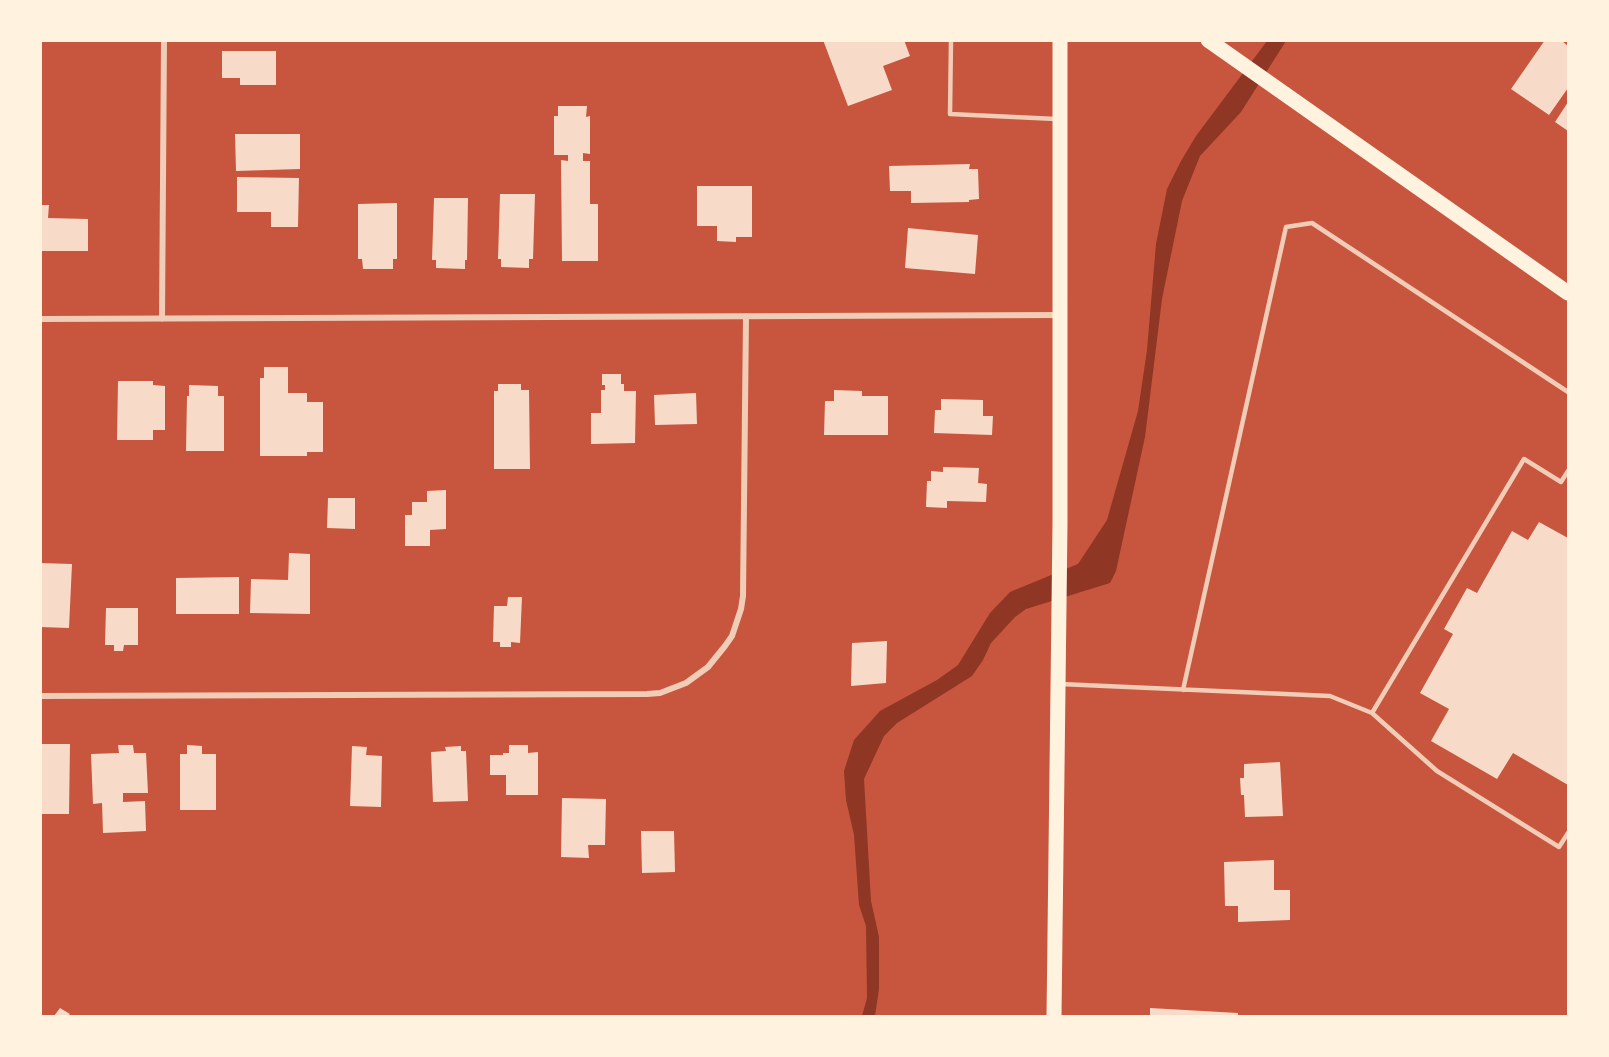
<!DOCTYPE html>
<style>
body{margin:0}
#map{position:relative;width:1609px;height:1057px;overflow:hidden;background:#c8553d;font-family:"Titillium Web",sans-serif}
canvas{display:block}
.frame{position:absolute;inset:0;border:42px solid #fff3e0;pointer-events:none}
</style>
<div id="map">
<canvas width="1609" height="1057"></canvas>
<div class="frame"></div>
</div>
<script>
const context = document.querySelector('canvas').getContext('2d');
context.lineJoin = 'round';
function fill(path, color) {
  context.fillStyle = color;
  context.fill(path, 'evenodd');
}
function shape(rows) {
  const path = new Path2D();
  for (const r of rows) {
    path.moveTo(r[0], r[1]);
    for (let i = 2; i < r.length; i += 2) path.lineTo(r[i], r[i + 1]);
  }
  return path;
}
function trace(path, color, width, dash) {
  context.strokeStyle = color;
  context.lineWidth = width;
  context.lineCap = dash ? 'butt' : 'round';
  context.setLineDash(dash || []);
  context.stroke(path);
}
const water = shape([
 [1267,41,1286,41,1241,112,1200,156,1182,201,1162,299,1145,437,1116,571,1110,583,1026,609,1015,617,991,643,983,660,972,676,897,723,884,736,864,779,871,901,879,937,879,989,875,1016,862,1016,867,998,866,926,859,905,854,835,846,800,844,771,854,740,880,711,937,680,958,665,990,613,1010,592,1078,564,1107,520,1138,411,1147,350,1156,244,1167,189,1181,161,1196,136]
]);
const building = shape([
 [823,40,904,40,910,56,883,66,892,90,848,106],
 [1545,40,1561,40,1568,46,1568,88,1549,115,1511,89],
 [222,51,276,51,276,85,240,85,240,78,222,78],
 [1568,102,1568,131,1555,122],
 [558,106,587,106,586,117,590,116,590,154,583,153,583,161,590,161,590,204,598,204,598,261,562,261,561,160,568,161,568,155,554,155,554,116,558,116],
 [235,134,300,134,300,169,236,171],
 [970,164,969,169,978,169,979,199,969,200,969,202,911,203,911,191,890,191,889,166],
 [237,177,299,178,298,227,271,227,271,212,237,212],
 [697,186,752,186,752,237,736,237,736,242,717,241,717,226,697,226],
 [500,194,535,194,533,259,529,259,529,268,501,267,501,259,498,259],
 [434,198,468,198,467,260,465,260,465,269,436,268,436,260,432,260],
 [397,203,397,259,393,259,393,269,363,269,362,259,358,259,358,204],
 [40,205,49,205,48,218,88,219,88,251,40,251],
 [908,228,978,235,975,274,905,268],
 [264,367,288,367,288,393,307,393,307,402,323,402,323,452,307,452,307,456,260,456,260,378,264,378],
 [602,374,621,374,621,384,624,384,624,391,636,391,635,443,591,444,591,413,601,413,601,390,605,390,605,385,602,385],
 [118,381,153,381,153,385,165,386,165,430,153,430,153,440,117,440],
 [498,384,521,384,521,390,529,390,530,469,494,469,494,391,498,391],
 [189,385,218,386,218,396,224,396,224,451,186,451,187,396,189,396],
 [834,390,862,391,862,396,888,396,888,435,824,435,825,401,834,401],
 [696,393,697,424,655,425,654,395],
 [941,399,983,400,983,416,993,416,992,435,934,433,935,410,941,410],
 [943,467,979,468,978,483,987,484,986,502,947,501,947,508,926,507,927,481,931,481,931,471,943,472],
 [446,490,446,529,430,530,430,546,405,546,405,515,412,515,412,502,427,502,427,491],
 [328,498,355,498,355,529,327,528],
 [1539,522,1568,538,1568,785,1513,753,1497,779,1431,741,1449,709,1420,693,1453,634,1444,629,1467,588,1477,593,1512,531,1528,540],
 [289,553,310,554,310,614,250,613,251,579,288,580],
 [40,563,72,564,69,628,40,627],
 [239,577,239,614,176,614,176,578],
 [508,597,522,597,520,643,511,642,511,647,500,647,500,642,493,642,494,606,507,606],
 [106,608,138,608,138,645,124,645,123,651,114,651,114,645,105,645],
 [887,641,886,683,851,686,852,643],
 [40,744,70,744,69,814,40,814],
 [118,745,133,745,134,753,146,753,148,793,123,793,123,802,145,801,146,831,103,833,102,803,93,804,91,754,119,753],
 [187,745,202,746,202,754,216,754,216,810,180,810,180,754,187,754],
 [509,745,528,745,528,753,538,752,538,795,506,795,506,775,490,775,490,755,503,755,503,753,509,753],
 [352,746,367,747,366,755,382,756,381,807,350,806],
 [461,746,461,751,466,751,468,801,433,802,431,752,446,751,445,747],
 [1280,762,1283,816,1245,817,1244,795,1241,795,1240,778,1244,778,1244,764],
 [562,798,606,799,605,845,588,845,589,858,561,857],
 [641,831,674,831,675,872,642,873],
 [1274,860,1274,890,1290,890,1290,920,1238,922,1238,906,1225,906,1224,862],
 [60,1008,70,1014,68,1016,54,1016],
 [1150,1008,1238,1013,1238,1016,1150,1016]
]);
const service = shape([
 [951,40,950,114,1056,119],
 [1568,471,1561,482,1524,459,1372,713,1437,771,1559,847,1568,833],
 [1060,684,1330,696,1372,713],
 [1183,690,1286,227,1312,223,1568,392]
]);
const minor = shape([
 [40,319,1060,315],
 [162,319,164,40],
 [40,696,647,694,660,693,686,683,708,667,725,646,732,636,741,609,743,596,746,316]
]);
const primary = shape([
 [1208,40,1568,293],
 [1054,1016,1060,523,1060,40]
]);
fill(water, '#8f3625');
fill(building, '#f7dbc8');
trace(service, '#f1ccb7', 4.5);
trace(minor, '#f1ccb7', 6);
trace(primary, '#fff3e0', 15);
</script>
